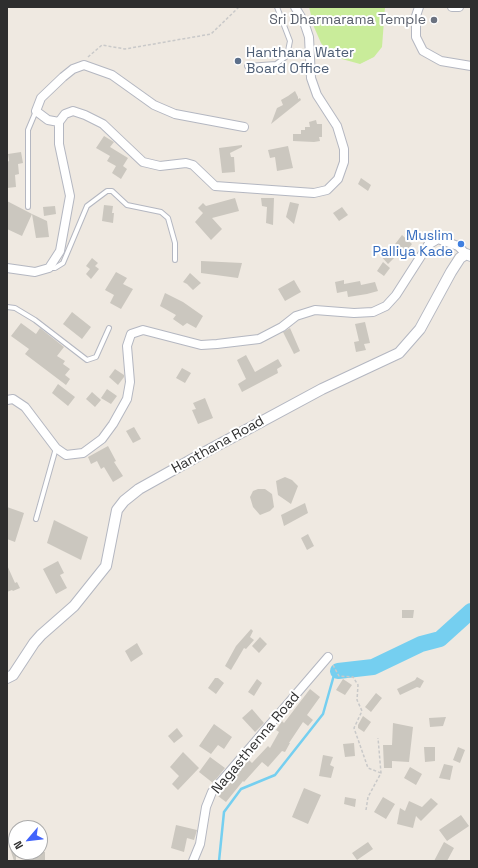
<!DOCTYPE html>
<style>
body{margin:0}
#map{position:relative;width:478px;height:868px;overflow:hidden;background:#efe9e1;font-family:"Space Grotesk",sans-serif}
canvas{display:block}
.frame{position:absolute;inset:0;border:8px solid #2e2e2e;pointer-events:none}
.north{position:absolute;left:8px;top:820px;width:40px;height:40px;box-sizing:border-box;background:#fff;border:1px solid #ababab;border-radius:50%;rotate:242deg;font-size:11px;font-weight:700;line-height:16px;text-align:center;color:#2e2e2e}
.north::after{content:'';display:block;margin:auto;width:14px;height:18px;background:#4264fb;clip-path:polygon(50% 0,100% 100%,50% 72%,0 100%)}
</style>
<div id="map">
<canvas width="478" height="868"></canvas>
<div class="frame"></div>
<div class="north">N</div>
</div>
<script>
const context = document.querySelector('canvas').getContext('2d');
context.lineJoin = 'round';
function fill(path, color) {
  context.fillStyle = color;
  context.fill(path, 'evenodd');
}
function shape(rows) {
  const path = new Path2D();
  for (const r of rows) {
    path.moveTo(r[0], r[1]);
    for (let i = 2; i < r.length; i += 2) path.lineTo(r[i], r[i + 1]);
  }
  return path;
}
function trace(path, color, width, dash) {
  context.strokeStyle = color;
  context.lineWidth = width;
  context.lineCap = dash ? 'butt' : 'round';
  context.setLineDash(dash || []);
  context.stroke(path);
}
function label(font, color, halo, rows, align = 'center') {
  context.font = font + ' "Space Grotesk",sans-serif';
  context.lineWidth = 4;
  context.setLineDash([]);
  context.textBaseline = 'middle';
  context.strokeStyle = halo;
  context.fillStyle = color;
  for (const [text, x, y, turn = 0] of rows) {
    context.save();
    context.translate(x, y);
    context.rotate((+turn || 0) * Math.PI / 180);
    context.textAlign = isNaN(turn) ? turn : align;
    if (halo) context.strokeText(text, 0, 0);
    context.fillText(text, 0, 0);
    context.restore();
  }
}
const pitch = shape([
 [309,7,385,7,382,47,374,57,360,64,331,56,321,43,314,27]
]);
const stream = shape([
 [219,861,224,812,241,789,275,775,323,714,334,675]
]);
const river = shape([
 [338,671,373,667,421,644,440,639,471,611]
]);
const building = shape([
 [295,91,298,97,298,99,300,98,301,100,271,124,277,108,283,105,281,100,288,96],
 [316,120,317,124,322,124,322,137,319,137,320,141,314,142,293,141,293,134,301,134,301,130,305,130,305,127,310,127,309,122],
 [104,136,114,142,110,147,128,158,123,166,127,169,121,179,112,173,116,166,107,161,110,156,96,148],
 [242,145,242,147,230,153,231,157,234,157,235,172,222,173,219,148],
 [288,146,293,168,277,171,275,157,270,158,268,150],
 [21,152,23,163,18,164,19,174,15,175,16,187,7,188,7,162,9,161,8,154],
 [361,178,371,185,368,191,358,184],
 [235,198,239,211,212,218,222,229,211,240,195,222,203,213,198,208,203,203,206,206],
 [261,198,274,198,273,225,266,223,267,207,262,206],
 [7,201,32,214,22,236,7,229],
 [290,202,299,204,294,224,286,217],
 [104,205,113,206,112,213,114,213,113,223,102,221],
 [55,206,56,214,44,216,43,207],
 [342,207,348,215,339,221,333,213],
 [32,214,47,221,49,237,36,238],
 [402,235,412,244,401,258,397,255,388,264,380,255,386,249,389,252],
 [92,258,98,263,95,266,99,269,91,279,86,274,90,269,86,266],
 [201,261,242,263,238,278,201,273],
 [383,262,390,268,384,276,377,271],
 [116,272,127,278,123,284,133,289,121,309,110,303,114,295,105,290],
 [190,273,201,283,193,290,187,284,183,282],
 [294,280,301,292,285,301,278,289],
 [344,280,344,284,360,281,361,285,375,282,378,291,367,294,348,297,347,291,337,293,335,282],
 [165,293,183,302,203,316,196,328,187,323,183,326,173,319,176,315,160,306],
 [72,312,91,327,82,339,63,324],
 [365,322,370,343,364,344,366,350,356,352,354,342,359,341,355,324],
 [21,323,36,334,40,328,64,347,57,356,65,361,63,364,70,369,65,375,70,379,66,385,25,354,29,349,11,336],
 [290,328,300,351,294,354,283,332],
 [246,355,255,372,278,359,282,366,277,369,278,373,242,392,238,384,246,379,237,360],
 [182,368,191,373,185,383,176,378],
 [115,369,124,375,124,377,118,385,109,377],
 [58,384,75,397,68,406,52,393],
 [107,389,117,396,111,404,101,398],
 [92,392,101,400,95,407,86,399],
 [205,398,213,418,198,424,192,410,196,409,193,403],
 [134,427,141,439,133,443,126,431],
 [108,446,116,461,114,462,123,476,113,482,104,467,101,469,97,461,91,464,88,457],
 [285,477,292,480,298,486,291,504,278,495,276,481],
 [258,489,265,489,272,494,274,507,270,511,260,515,253,507,250,497,253,491],
 [305,503,308,513,284,526,281,515],
 [7,507,24,513,15,542,7,539],
 [54,520,88,537,81,560,47,543],
 [308,534,314,546,307,550,301,538],
 [58,561,64,573,60,575,67,588,56,594,43,569],
 [7,565,15,583,17,582,20,588,13,591,12,590,7,592],
 [402,610,414,610,413,618,402,618],
 [251,629,253,631,250,637,254,640,246,649,244,648,231,670,225,666,236,646],
 [260,637,267,644,259,653,252,646],
 [137,643,143,654,131,662,125,651],
 [417,677,424,681,420,688,417,687,400,695,397,689,415,680],
 [215,678,218,678,224,683,216,694,208,688],
 [257,679,262,683,254,696,248,692],
 [343,679,352,685,345,695,336,690],
 [310,689,320,697,307,715,313,720,308,726,303,722,289,743,290,743,285,752,282,751,268,767,262,762,244,782,243,781,226,802,218,796,249,760,252,763,268,746,270,748,279,732,276,730,282,721,284,723],
 [376,693,382,698,371,712,365,707],
 [252,709,264,723,255,732,242,718],
 [363,716,371,722,364,732,358,728,358,725],
 [446,717,443,726,430,727,429,718],
 [393,723,413,727,409,762,392,761,392,768,384,768,383,745,392,745],
 [214,724,232,737,224,749,218,745,211,754,199,746],
 [177,728,183,736,174,743,168,736],
 [354,743,355,756,345,757,343,744],
 [424,747,435,747,435,761,425,762],
 [458,747,465,750,460,763,453,760],
 [183,752,199,768,178,790,172,784,179,776,170,767],
 [323,755,333,757,330,765,334,767,331,778,319,776],
 [210,757,225,768,213,783,199,772],
 [444,764,453,766,450,780,439,778],
 [410,767,422,774,416,785,404,778],
 [304,788,321,795,308,824,292,817],
 [345,797,356,799,355,807,344,804],
 [383,797,395,804,386,819,374,812],
 [431,798,438,804,421,821,416,816,413,828,397,824,400,808,405,811,409,801,422,807],
 [461,815,469,826,447,841,439,830],
 [176,825,197,830,194,840,187,838,184,852,171,848],
 [16,840,16,861,14,861,8,842],
 [368,842,373,849,357,860,352,853],
 [444,842,454,848,447,861,434,861],
 [33,852,45,852,45,861,25,861,25,853]
]);
const path = shape([
 [88,57,102,45,125,49,211,34,239,7],
 [333,665,339,676,353,677,358,685,357,700,362,711,354,728,368,768,381,773],
 [366,810,368,797,381,773,378,738]
]);
const service = shape([
 [247,66,276,64,287,56,290,41,277,7],
 [28,207,28,130,36,111],
 [49,268,55,268,63,263,87,206,107,191,112,191,127,205,161,212,168,218,175,243,175,260],
 [7,307,15,308,35,320,87,360,96,357,109,328],
 [36,519,56,448]
]);
const minor = shape([
 [419,7,416,16,416,37,423,51,441,61,471,66],
 [452,7,459,7],
 [59,122,48,120,36,111,41,98,63,77,73,69,84,65,112,75,154,105,175,114,244,127],
 [7,268,35,272,49,268,60,251,70,196,59,144,59,122,65,114,73,111,85,115,103,124,143,162,160,166,186,163,193,165,215,186,314,193,327,190,338,179,344,162,344,149,337,126,317,95,311,78,309,37,304,22,295,7],
 [7,400,13,399,25,407,56,448,66,455,83,453,102,439,113,424,127,399,130,382,127,346,131,334,143,330,201,345,217,344,259,339,282,327,296,316,315,310,354,313,373,312,386,306,396,295,428,245,438,239,458,246,466,254],
 [193,861,200,844,206,807,212,792,328,657]
]);
const tertiary = shape([
 [7,678,13,675,34,643,41,635,74,606,106,566,117,510,124,501,139,489,207,451,322,389,399,353,420,329,451,272,460,258,466,254,471,256]
]);
const markers = [
 [434,20,4,"#6b7280"],
 [238,61,4,"#5c6f8a"],
 [461,244,4,"#3f7fe0"]
];
const worshipNames = [
 ["Sri Dharmarama Temple",426,20]
];
const serviceNames = [
 ["Hanthana Water",246,53],
 ["Board Office",246,69]
];
const shopNames = [
 ["Muslim",453,236],
 ["Palliya Kade",453,252]
];
const streetNames = [
 ["Hanthana Road",218,445,-29],
 ["Nagasthenna Road",256,743,-50]
];
fill(pitch, '#c9ec9a');
trace(stream, '#75cff0', 2.5);
trace(river, '#75cff0', 16);
fill(building, '#cbc7bf');
trace(service, '#b4b7c1', 6);
trace(minor, '#b4b7c1', 10);
trace(tertiary, '#b4b7c1', 12);
trace(path, '#c9c9c9', 1.5, [3, 2]);
trace(service, '#fff', 4);
trace(minor, '#fff', 8);
trace(tertiary, '#fff', 10);
for (const [x, y, r, color] of markers) {
  const dot = new Path2D();
  dot.arc(x, y, r, 0, 2 * Math.PI);
  context.fillStyle = color;
  context.fill(dot);
  trace(dot, '#fff', 1.5);
}
label('14px', '#5b616d', '#fff', worshipNames, 'right');
label('14px', '#4e5e75', '#fff', serviceNames, 'left');
label('14px', '#366cbe', '#fff', shopNames, 'right');
label('14px', '#2e2e2e', '#fff', streetNames);
</script>
